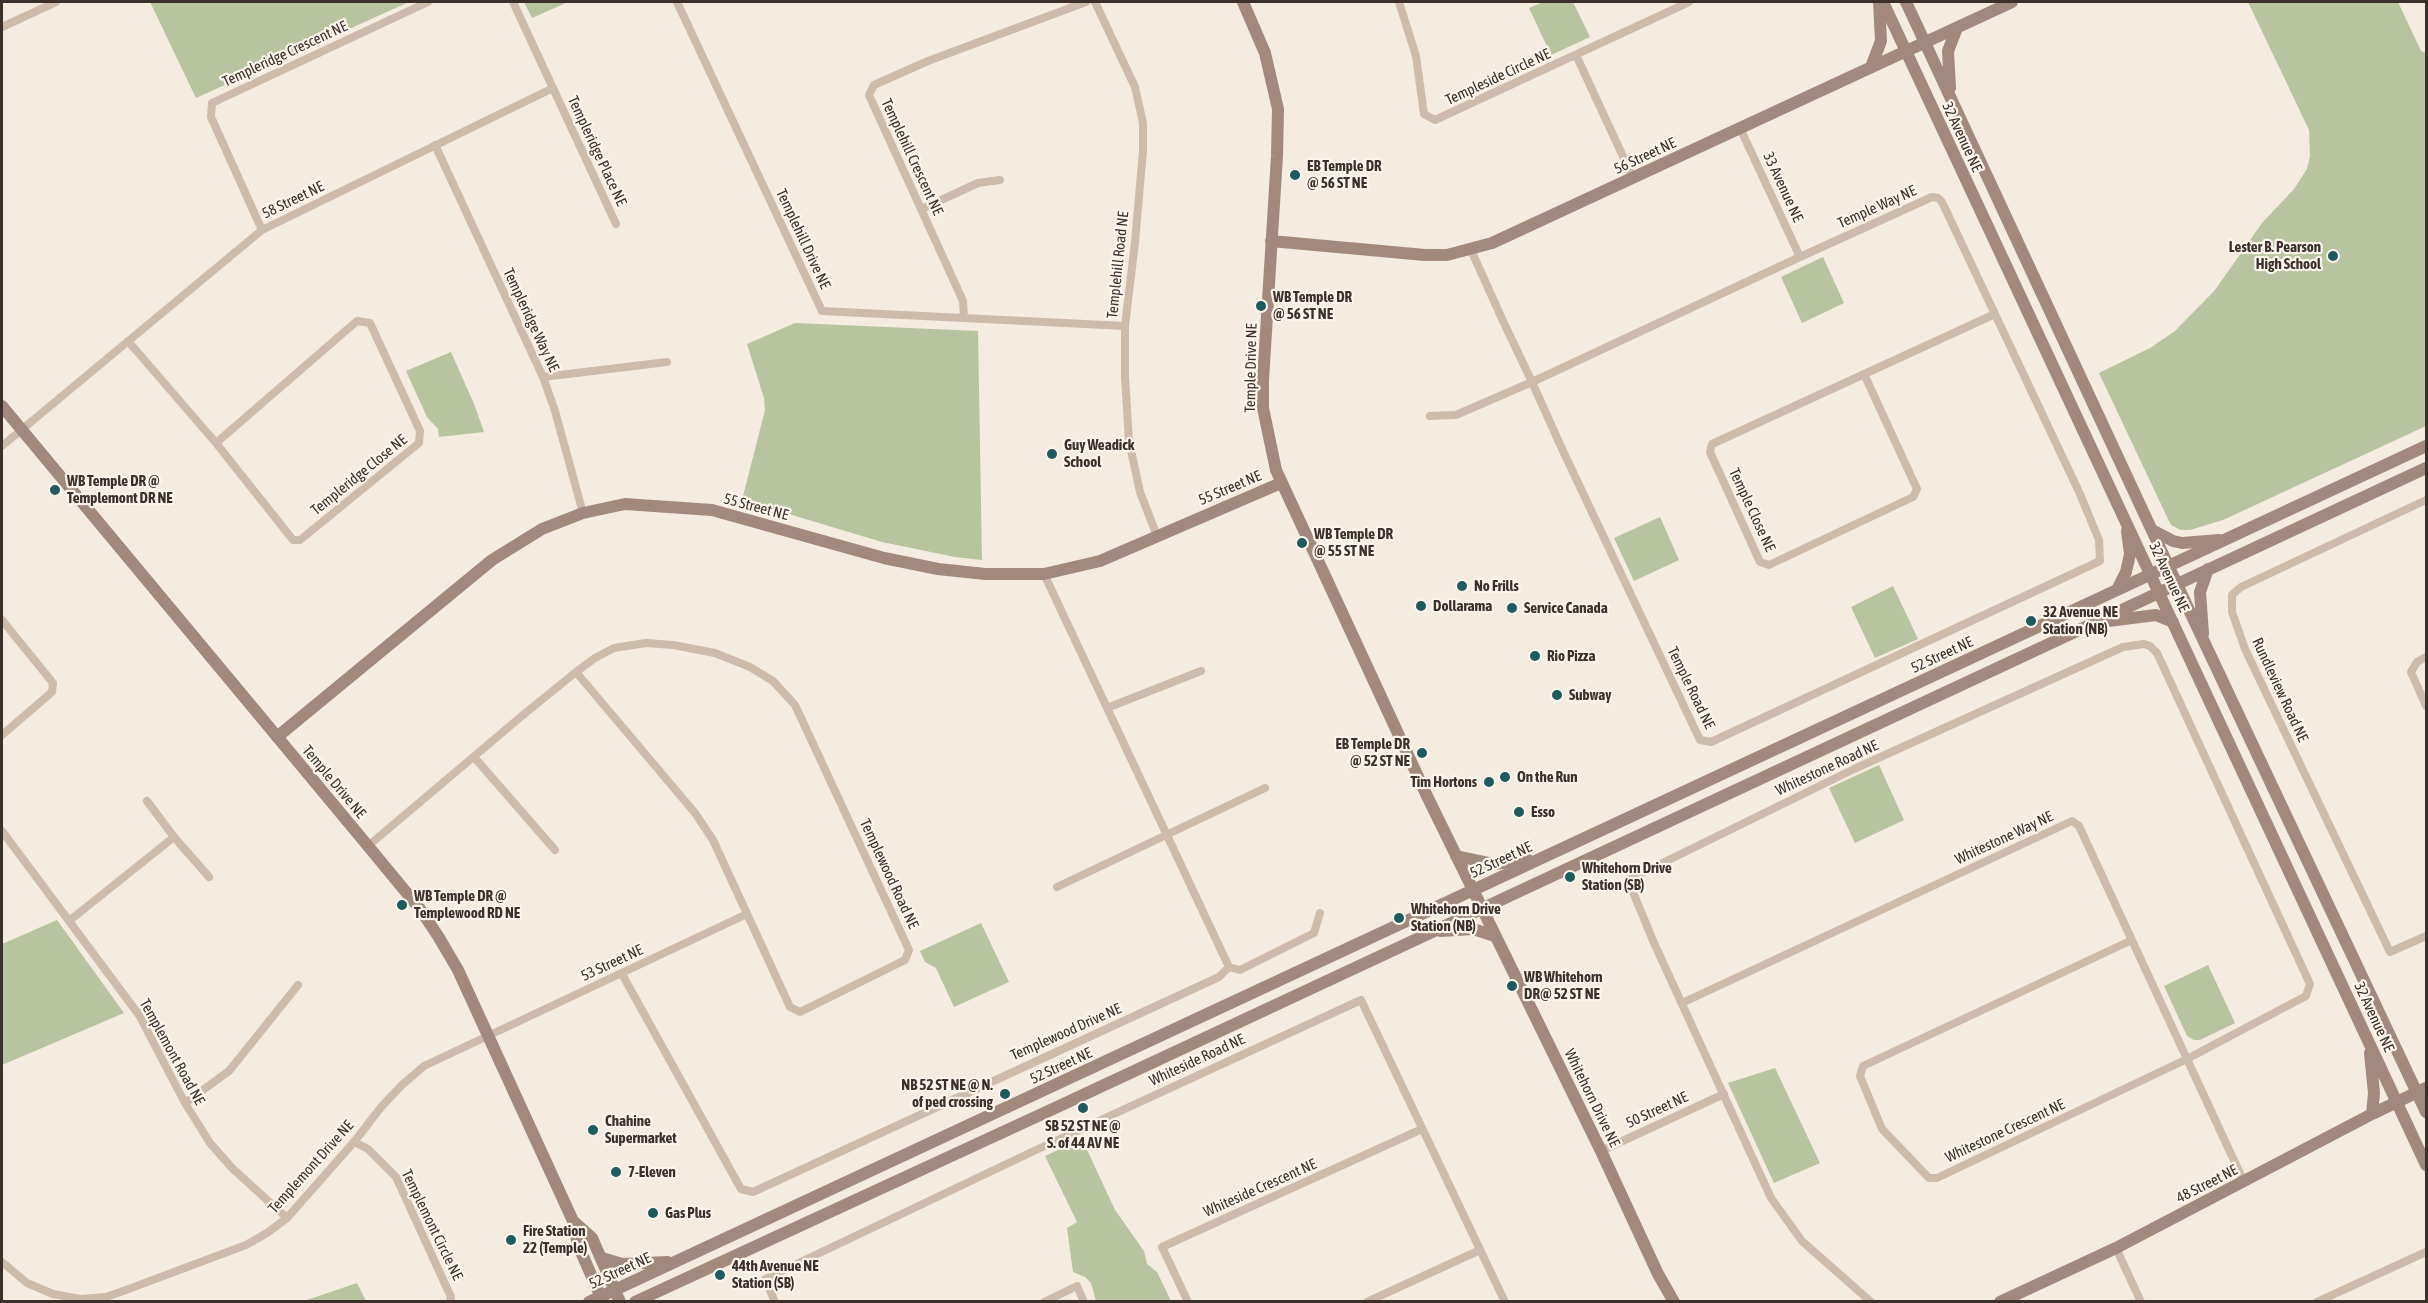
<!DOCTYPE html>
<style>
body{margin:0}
#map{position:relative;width:2428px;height:1303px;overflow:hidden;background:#f4ebe1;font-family:"Asap Condensed",sans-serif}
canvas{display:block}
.frame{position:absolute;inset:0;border:3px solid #3b302b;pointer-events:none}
</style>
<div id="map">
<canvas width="2428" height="1303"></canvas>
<div class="frame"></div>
</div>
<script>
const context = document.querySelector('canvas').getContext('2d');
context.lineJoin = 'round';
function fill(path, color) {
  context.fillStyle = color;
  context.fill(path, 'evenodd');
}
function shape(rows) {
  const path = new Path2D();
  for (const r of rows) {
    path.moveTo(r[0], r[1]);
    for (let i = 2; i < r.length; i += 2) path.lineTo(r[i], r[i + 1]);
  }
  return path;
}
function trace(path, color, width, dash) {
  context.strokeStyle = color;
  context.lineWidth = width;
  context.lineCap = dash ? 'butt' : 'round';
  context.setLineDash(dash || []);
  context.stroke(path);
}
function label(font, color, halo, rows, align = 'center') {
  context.font = font + ' "Asap Condensed",sans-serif';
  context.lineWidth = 4.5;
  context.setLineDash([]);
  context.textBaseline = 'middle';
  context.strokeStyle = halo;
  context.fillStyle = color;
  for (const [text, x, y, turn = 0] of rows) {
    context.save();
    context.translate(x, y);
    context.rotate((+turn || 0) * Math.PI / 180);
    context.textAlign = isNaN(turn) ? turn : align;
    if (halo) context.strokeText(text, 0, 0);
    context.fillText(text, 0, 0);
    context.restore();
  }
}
const green = shape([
 [150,2,409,2,196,98],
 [524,2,568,2,532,18],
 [1543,2,1573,2,1590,37,1551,55,1529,8],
 [2248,2,2398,2,2421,51,2426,53,2426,426,2223,520,2190,530,2181,530,2171,525,2167,517,2099,373,2150,348,2175,331,2215,290,2262,223,2294,189,2307,169,2310,156,2309,130],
 [1823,257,1844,303,1802,323,1781,277],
 [795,323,978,331,982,560,955,557,882,542,742,500,765,410,764,398,747,344],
 [451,352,474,404,484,432,439,437,438,429,427,417,406,371],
 [1660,517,1679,560,1634,581,1614,538],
 [1893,586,1918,639,1875,658,1851,607],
 [1879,765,1904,820,1855,843,1829,788],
 [57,920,124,1013,2,1065,2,944],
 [981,923,1009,982,954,1007,936,968,925,962,920,951],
 [2208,965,2235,1023,2200,1040,2194,1040,2187,1036,2164,986],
 [1775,1068,1820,1163,1774,1183,1728,1083],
 [1082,1139,1115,1210,1144,1251,1147,1264,1157,1272,1171,1301,1096,1301,1091,1283,1085,1277,1073,1272,1067,1228,1077,1222,1045,1156],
 [357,1283,366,1301,304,1301]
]);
const street = shape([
 [513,2,616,224],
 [677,2,822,311,1125,326],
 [1095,2,1135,87,1143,123,1143,151,1135,242,1125,326,1125,376,1129,441,1140,492,1157,536],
 [1399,2,1416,56,1424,114,1435,120,1689,2],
 [2,27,56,2],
 [1576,55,1633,178],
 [1740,128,1800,257],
 [435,145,543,377,555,411,583,513],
 [922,209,978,183,1000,180],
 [262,230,211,117,212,103,428,2],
 [964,318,963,301,869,95,874,85,928,61,1086,2],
 [128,341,216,443,293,540,300,540,419,443,420,431,370,323,357,321,216,443],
 [1864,374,1917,489,1913,497,1769,565,1760,562,1710,452,1712,444,1995,314],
 [543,377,667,362],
 [1430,416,1456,415,1532,382,1800,257,1932,197,1938,198,1942,202,2080,494,2099,540,2100,561,1711,742,1700,740,1615,561,1563,451,1532,382,1503,321,1471,250],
 [2,446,262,230,553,88],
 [2426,500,2241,587,2232,595,2232,612,2245,649,2390,952,2426,936],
 [1044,574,1229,967],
 [2,620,53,683,52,692,2,735],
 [2426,657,2417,662,2411,672,2426,706],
 [1107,708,1201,671],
 [474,757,555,850],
 [147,801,174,837,209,877],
 [2,831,139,1015,185,1103,210,1143,232,1168,287,1218],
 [368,846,523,715,576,672,595,658,614,648,646,643,673,645,715,653,750,667,773,681,795,705,909,950,905,960,800,1012,790,1007,713,840,695,813,576,672],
 [1057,887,1265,788],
 [69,921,174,837],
 [1229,967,1240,970,1314,933,1320,913],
 [622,974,741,1189,753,1192,1219,977,1229,967],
 [1682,1003,2072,821,2079,826,2244,1182],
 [185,1103,229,1071,298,985],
 [354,1142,368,1149,396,1177,451,1297,450,1302],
 [1601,1151,1724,1094],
 [2116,1248,2141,1302],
 [2,1262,27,1283,53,1294,80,1299,106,1297,126,1290,246,1245,267,1233,287,1218,354,1142,382,1106,402,1085,424,1066,747,914],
 [775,1302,765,1279,1036,1150,1361,1000,1505,1302],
 [1044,1302,1077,1286,1084,1302],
 [1188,1302,1162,1247,1422,1129],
 [1367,1302,1480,1250],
 [1871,1302,1802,1241,1771,1198,1654,943,1628,880,1854,769,2123,647,2144,644,2150,646,2157,653,2310,984,2306,996,2187,1059,1937,1178,1929,1178,1882,1129,1860,1076,1863,1066,2132,940],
 [2317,1302,2426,1252]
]);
const secondary = shape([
 [1243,2,1265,53,1278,109,1277,156,1263,380,1263,408,1276,470,1427,796,1601,1151,1658,1274,1674,1302],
 [1883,2,2426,1165],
 [1906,2,2182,595,2426,1112],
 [1871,67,1881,41,1879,2],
 [1950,88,1948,51,1957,28],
 [1271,241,1425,255,1447,255,1492,243,2012,2],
 [2,406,368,846,420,909,438,936,458,970,573,1221,578,1245,603,1302],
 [2152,530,2173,541,2182,543,2219,540],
 [2117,590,2126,572,2130,554,2127,531],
 [2108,621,2156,615,2173,622],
 [2203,634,2200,592,2208,569],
 [277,737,492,560,542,529,583,513,625,504,712,510,884,558,938,569,985,574,1044,574,1100,561,1281,483],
 [1456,856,1494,864,1528,860],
 [1441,931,1473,929,1495,936],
 [2370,1053,2374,1093,2372,1114],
 [573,1221,592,1238,620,1302],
 [602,1258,622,1264,668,1262],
 [589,1302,2426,446],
 [635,1302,1055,1108,2426,468],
 [2000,1302,2116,1248,2372,1114,2426,1088]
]);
const markers = [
 [1295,175,6,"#1f5a5e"],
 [2333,256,6,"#1f5a5e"],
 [1261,306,6,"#1f5a5e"],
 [1052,454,6,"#1f5a5e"],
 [55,490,6,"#1f5a5e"],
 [1302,543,6,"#1f5a5e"],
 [1462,586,6,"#1f5a5e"],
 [1421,606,6,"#1f5a5e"],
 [1512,608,6,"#1f5a5e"],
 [2031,621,6,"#1f5a5e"],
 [1535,656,6,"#1f5a5e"],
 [1557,695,6,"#1f5a5e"],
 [1422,753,6,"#1f5a5e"],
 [1505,777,6,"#1f5a5e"],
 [1489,782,6,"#1f5a5e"],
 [1519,812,6,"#1f5a5e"],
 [1570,877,6,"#1f5a5e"],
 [402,905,6,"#1f5a5e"],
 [1399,918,6,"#1f5a5e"],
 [1512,986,6,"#1f5a5e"],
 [1005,1094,6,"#1f5a5e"],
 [1083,1108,6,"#1f5a5e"],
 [593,1130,6,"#1f5a5e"],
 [616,1172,6,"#1f5a5e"],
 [653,1213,6,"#1f5a5e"],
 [511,1240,6,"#1f5a5e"],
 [720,1275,6,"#1f5a5e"]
];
const streetNames = [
 ["Templeridge Crescent NE",285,54,-25],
 ["Templeside Circle NE",1498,77,-25],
 ["32 Avenue NE",1962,137,65],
 ["Templeridge Place NE",597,151,65],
 ["56 Street NE",1645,156,-25],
 ["Templehill Crescent NE",912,157,65],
 ["33 Avenue NE",1783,187,65],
 ["58 Street NE",293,200,-26],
 ["Temple Way NE",1877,207,-24],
 ["Templehill Drive NE",803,239,65],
 ["Templehill Road NE",1118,265,-84],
 ["Templeridge Way NE",531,320,65],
 ["Temple Drive NE",1251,368,-89],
 ["Templeridge Close NE",359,475,-39],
 ["55 Street NE",1230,488,-23],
 ["55 Street NE",756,507,15],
 ["Temple Close NE",1752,510,65],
 ["32 Avenue NE",2169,577,65],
 ["52 Street NE",1942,655,-25],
 ["Temple Road NE",1691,688,64],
 ["Rundleview Road NE",2280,690,65],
 ["Whitestone Road NE",1827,768,-25],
 ["Temple Drive NE",334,782,50],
 ["Whitestone Way NE",2004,838,-25],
 ["52 Street NE",1501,860,-25],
 ["Templewood Road NE",889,874,65],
 ["53 Street NE",612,963,-25],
 ["32 Avenue NE",2374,1017,65],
 ["Templewood Drive NE",1066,1032,-24],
 ["Templemont Road NE",172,1052,61],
 ["Whiteside Road NE",1197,1060,-25],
 ["52 Street NE",1061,1066,-25],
 ["Whitehorn Drive NE",1592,1098,64],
 ["50 Street NE",1657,1110,-25],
 ["Whitestone Crescent NE",2005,1131,-25],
 ["Templemont Drive NE",311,1167,-48],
 ["48 Street NE",2207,1184,-27],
 ["Whiteside Crescent NE",1260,1188,-24],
 ["Templemont Circle NE",432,1225,64],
 ["52 Street NE",620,1271,-25]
];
const poiNames = [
 ["EB Temple DR",1307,166],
 ["@ 56 ST NE",1307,183],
 ["Lester B. Pearson",2321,247,"right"],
 ["High School",2321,264,"right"],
 ["WB Temple DR",1273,297],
 ["@ 56 ST NE",1273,314],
 ["Guy Weadick",1064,445],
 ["School",1064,462],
 ["WB Temple DR @",67,481],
 ["Templemont DR NE",67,498],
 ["WB Temple DR",1314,534],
 ["@ 55 ST NE",1314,551],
 ["No Frills",1474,586],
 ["Dollarama",1433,606],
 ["Service Canada",1524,608],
 ["32 Avenue NE",2043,612],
 ["Station (NB)",2043,629],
 ["Rio Pizza",1547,656],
 ["Subway",1569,695],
 ["EB Temple DR",1410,744,"right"],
 ["@ 52 ST NE",1410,761,"right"],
 ["On the Run",1517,777],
 ["Tim Hortons",1477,782,"right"],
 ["Esso",1531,812],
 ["Whitehorn Drive",1582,868],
 ["Station (SB)",1582,885],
 ["WB Temple DR @",414,896],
 ["Templewood RD NE",414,913],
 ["Whitehorn Drive",1411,909],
 ["Station (NB)",1411,926],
 ["WB Whitehorn",1524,977],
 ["DR@ 52 ST NE",1524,994],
 ["NB 52 ST NE @ N.",993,1085,"right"],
 ["of ped crossing",993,1102,"right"],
 ["Chahine",605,1121],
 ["Supermarket",605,1138],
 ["SB 52 ST NE @",1083,1126,"center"],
 ["S. of 44 AV NE",1083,1143,"center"],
 ["7-Eleven",628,1172],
 ["Gas Plus",665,1213],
 ["Fire Station",523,1231],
 ["22 (Temple)",523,1248],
 ["44th Avenue NE",732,1266],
 ["Station (SB)",732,1283]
];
fill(green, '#b8c4a0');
trace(street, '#cdbbac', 8);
trace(secondary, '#a18a7d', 12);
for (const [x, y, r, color] of markers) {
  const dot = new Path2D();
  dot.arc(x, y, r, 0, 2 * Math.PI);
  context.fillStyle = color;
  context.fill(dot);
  trace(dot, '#fbf5ee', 2);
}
label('15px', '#3b302b', '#fbf5ee', streetNames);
label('bold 15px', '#3b302b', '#fbf5ee', poiNames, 'left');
</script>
